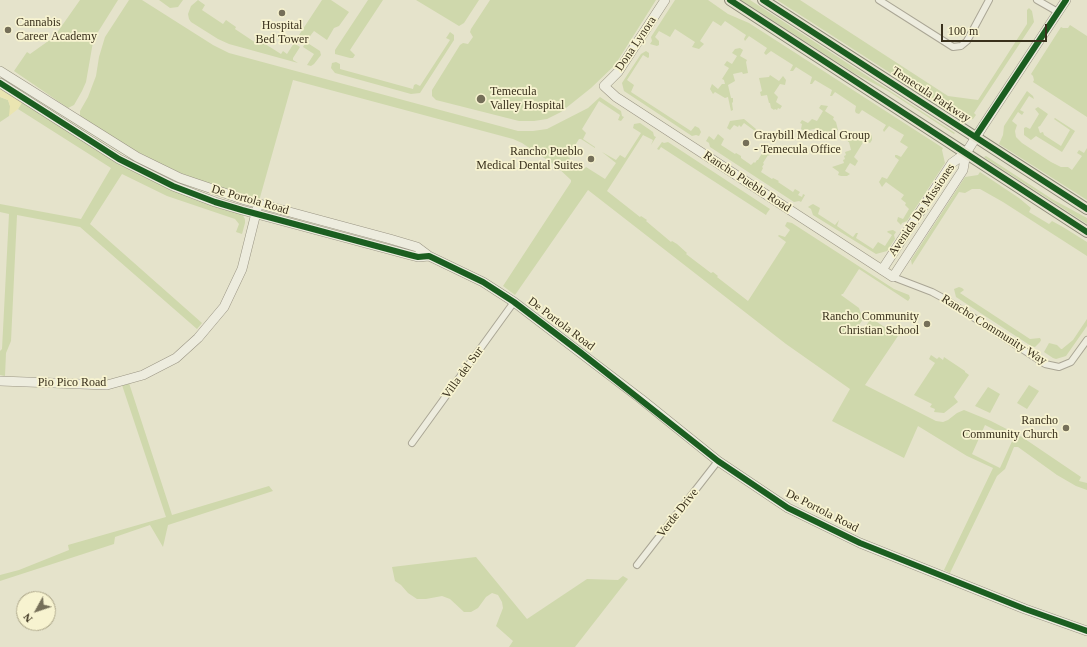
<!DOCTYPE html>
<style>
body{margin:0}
#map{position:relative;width:1087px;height:647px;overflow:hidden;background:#e5e3cb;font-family:Georgia,serif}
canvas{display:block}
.north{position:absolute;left:16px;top:591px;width:40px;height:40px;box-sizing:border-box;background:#f7f3d0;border:1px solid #aba588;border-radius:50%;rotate:230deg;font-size:11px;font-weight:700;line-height:16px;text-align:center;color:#39301c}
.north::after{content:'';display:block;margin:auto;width:14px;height:18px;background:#756f59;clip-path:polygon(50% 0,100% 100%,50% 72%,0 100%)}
.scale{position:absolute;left:941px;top:24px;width:106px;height:18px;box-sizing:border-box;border:2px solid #39301c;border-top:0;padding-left:5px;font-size:12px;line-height:14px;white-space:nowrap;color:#39301c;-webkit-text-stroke:3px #f7f3d0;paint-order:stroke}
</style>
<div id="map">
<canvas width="1087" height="647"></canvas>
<div class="north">N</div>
<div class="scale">100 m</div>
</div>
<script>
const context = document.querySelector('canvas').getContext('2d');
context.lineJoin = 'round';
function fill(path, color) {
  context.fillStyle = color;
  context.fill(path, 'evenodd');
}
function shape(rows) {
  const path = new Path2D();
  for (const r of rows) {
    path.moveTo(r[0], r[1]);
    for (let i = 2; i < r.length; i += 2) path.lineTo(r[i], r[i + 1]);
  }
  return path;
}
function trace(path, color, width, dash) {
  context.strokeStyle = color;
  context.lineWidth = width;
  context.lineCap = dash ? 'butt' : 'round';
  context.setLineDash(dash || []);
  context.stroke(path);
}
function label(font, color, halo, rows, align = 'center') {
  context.font = font + ' Georgia,serif';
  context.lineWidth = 3.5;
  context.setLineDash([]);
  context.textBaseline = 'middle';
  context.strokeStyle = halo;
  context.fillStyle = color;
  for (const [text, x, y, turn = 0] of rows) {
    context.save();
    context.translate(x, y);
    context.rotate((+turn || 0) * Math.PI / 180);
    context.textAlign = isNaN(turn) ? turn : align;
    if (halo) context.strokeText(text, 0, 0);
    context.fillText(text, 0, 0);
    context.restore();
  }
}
const green = shape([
 [80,0,118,0,98,32,93,42,86,82,82,91,74,105,68,108,14,71,27,52,30,54,54,37],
 [129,0,142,0,213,45,229,53,518,131,533,131,547,129,588,108,600,97,621,111,622,116,624,117,621,121,618,120,620,115,599,101,582,129,586,133,583,139,595,147,595,148,581,139,579,139,568,157,570,158,569,160,584,169,586,167,605,179,616,163,602,152,616,160,620,155,625,158,641,133,633,128,634,124,640,123,653,132,654,136,656,137,651,145,653,140,643,135,607,191,640,217,641,216,647,220,646,221,671,242,672,241,677,244,687,253,686,254,711,273,713,272,718,276,717,277,748,301,786,242,778,236,779,235,785,237,790,230,785,226,787,222,792,223,894,289,909,295,910,298,908,301,859,269,843,294,842,294,841,295,859,308,863,319,854,333,860,336,871,318,898,336,865,385,936,421,943,422,948,420,957,413,964,410,991,421,1022,437,1081,477,1079,481,1087,483,1087,490,1076,486,1057,475,1018,447,1014,447,1005,469,997,476,950,573,944,570,993,468,967,456,918,426,904,458,832,421,850,389,786,344,588,190,515,295,503,286,571,182,571,180,556,166,522,143,513,139,293,80,259,201,210,186,165,166,128,147,80,116,80,111,88,97,96,76,99,57,105,37],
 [985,425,1013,439,1000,468,972,454],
 [159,0,183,0,178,7,170,8],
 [198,0,205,5,202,10,223,24,226,20,236,27,235,29,256,43,262,42,281,54,283,51,287,54,294,43,300,47,293,58,293,60,298,63,229,44,218,39,191,22,189,19,188,14,191,6],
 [322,0,331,0,349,12,339,26,334,28,327,40,314,31,307,40,299,35],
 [368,0,383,0,350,50,355,55,353,58,350,58,335,54,335,50],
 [416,0,479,0,464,23,459,26],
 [490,0,656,0,615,65,591,88,561,112,547,119,534,121,519,121,436,100,432,96,432,90,460,45,463,43,468,44,473,37,470,32,471,29],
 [675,0,708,0,728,14,749,23,943,148,942,150,945,163,907,221,902,223,901,225,897,221,898,217,903,219,909,209,905,205,906,203,901,199,904,195,886,182,882,187,879,182,882,177,887,179,899,160,895,157,895,155,897,155,901,157,908,147,900,142,904,135,889,126,884,132,883,130,886,125,862,110,859,114,856,113,855,111,856,106,835,92,832,96,830,96,832,90,815,80,812,84,810,84,812,77,796,67,793,71,790,71,793,65,771,51,766,55,764,53,767,48,749,36,745,41,744,39,746,35,725,21,721,26,713,21,700,41,704,44,699,49,692,47,695,42,675,29,670,37,659,31,655,37,659,41,659,45,657,46,650,44,652,41,651,37],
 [741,0,750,0,955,133,954,134,888,91,854,73],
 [777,0,800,0,948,96,978,100,1027,24,1027,10,1029,8,1032,11,1034,22,974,113,976,115,973,119,965,120,960,118],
 [1070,25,1087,36,1087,117,1033,82,1034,80,1033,76,1031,74,1061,27,1063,28,1068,28],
 [450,32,454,35,454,40,420,93,411,94,335,73,331,68,332,63,336,62,340,64,340,69,413,89,414,85,416,84,420,86,450,40,446,38],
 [306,42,320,51,321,55,314,64,311,66,307,65,314,54,303,47],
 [740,48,743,50,740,56,747,60,746,62,748,73,743,74,742,72,733,74,735,81,728,85,731,98,733,98,733,102,732,103,733,110,731,111,728,97,725,98,715,92,713,94,710,89,712,84,718,89,722,84,725,84,724,80,722,79,729,68,724,65,727,61,732,64,737,56,732,53,735,49],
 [646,51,649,53,649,57,648,58,643,55,627,80,634,85,631,92,691,131,695,126,699,128,701,132,699,136,696,135,692,136,624,91,622,83,641,54],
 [770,75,779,81,783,76,786,80,785,85,780,84,774,93,778,97,776,102,782,106,780,109,778,108,777,110,775,109,774,110,771,108,770,103,769,103,767,95,761,96,760,92,762,91,759,78,769,77],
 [1027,91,1033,96,1034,99,1029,96,1020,110,1024,112,1022,115,1018,112,1012,121,1017,125,1015,131,1016,137,1022,143,1051,162,1061,167,1068,167,1072,170,1082,156,1077,153,1079,150,1084,153,1087,148,1087,200,999,144,1003,135,1004,126],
 [0,97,8,100,10,106,11,110,9,116,0,122],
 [23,101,78,138,242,214,245,219,245,223,242,234,236,232,239,224,235,219,167,196,122,174,90,224,202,323,197,329,80,227,17,215,11,341,6,353,5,376,0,375,0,351,2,349,9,214,0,212,0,204,81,219,111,168,18,109],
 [821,105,828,106,825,111,834,117,833,119,836,122,838,130,825,133,825,135,821,136,819,128,804,131,801,129,802,124,800,123,802,120,808,123,812,119,817,121,823,111,819,108],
 [1038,107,1048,114,1040,126,1038,127,1040,133,1043,132,1044,135,1061,146,1070,130,1054,119,1055,118,1075,131,1062,152,1036,136,1031,140,1024,135,1024,128,1026,127,1030,129,1039,114,1035,109],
 [744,119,756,129,755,131,744,123,741,127,739,125,738,127,734,125,730,130,727,128,730,121],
 [858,132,865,137,869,132,872,136,872,140,870,143,864,141,854,157,858,161,855,166,850,163,848,166,845,171,850,174,847,176,841,176,838,175,839,172,832,167,844,163,843,160,845,159,844,156,846,155,845,152,851,150,849,142,848,142,847,137,857,135],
 [718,134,724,139,721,145,735,154,736,153,741,156,741,158,751,165,754,162,755,163,757,160,758,160,765,148,767,147,772,149,769,156,768,155,763,163,764,164,762,167,763,168,761,172,772,179,773,178,779,181,778,182,793,192,795,189,800,192,798,195,802,197,803,194,805,195,801,202,799,201,794,202,710,147,709,143,706,141,709,136,714,140],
 [662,142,664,143,668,142,770,209,767,213,766,215,661,147,659,150,657,149],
 [986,156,1052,199,1087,218,1087,224,985,158,984,157],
 [980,172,1019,198,1031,208,1029,212,1049,224,1052,221,1063,227,1087,242,1087,256,1003,202,980,189,972,189,965,193,959,192,912,265,911,260,965,177,978,175],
 [813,204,820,208,818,214,835,225,839,220,837,226,853,237,856,233,858,233,856,238,873,249,878,242,885,246,892,235,887,232,888,231,893,230,896,232,894,235,895,239,887,251,876,254,813,215,811,209,808,207,811,205],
 [959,287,962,288,964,290,960,293,1030,339,1040,338,1041,340,1040,342,1035,347,1031,346,956,297,954,289],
 [1087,319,1087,326,1066,356,1056,359,1053,358,1044,352,1049,343,1057,345,1061,349,1062,349,1073,340],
 [931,355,937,359,939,357,943,360,944,357,965,371,965,372,969,375,954,397,958,402,944,413,934,412,935,409,930,407,932,404,914,395,935,363,929,359],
 [129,383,172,515,269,486,273,491,168,525,163,547,150,525,115,537,114,544,0,581,0,575,19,570,69,550,68,545,166,517,122,385],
 [1029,385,1039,391,1027,409,1017,403],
 [988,387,1000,394,990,413,975,406],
 [476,557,527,619,587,579,618,580,623,576,628,579,575,647,509,647,513,641,496,626,503,608,502,602,498,595,492,593,486,597,478,608,471,612,464,612,450,599,442,596,426,599,417,599,408,593,401,585,395,581,392,567]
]);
const sand = shape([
 [0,87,23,101,18,109,9,116,10,106,8,100,0,97]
]);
const street = shape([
 [879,0,953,47,961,46,967,41,989,0],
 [1037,0,1058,12],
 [893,277,932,292,945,299,1045,364,1059,367,1071,362,1087,340],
 [412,443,514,302],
 [637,565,718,461]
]);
const secondary = shape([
 [665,0,618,72,604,86,616,97,893,277,963,170,966,153,983,126,1066,0],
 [0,71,137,157,180,178,245,200,390,239,417,247,429,256,483,282,514,302,641,399,718,461,788,508,860,543,1025,609,1087,631],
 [0,83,119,159,173,186,215,202,242,210,410,255,418,257,429,256],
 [882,270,952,163,966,153],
 [0,381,107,385,143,375,176,358,198,338,224,307,242,269,257,209]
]);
const primary = shape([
 [730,0,1087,232],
 [763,0,1087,209]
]);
const cycleway = shape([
 [730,0,1087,232],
 [763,0,1087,209],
 [0,83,119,159,173,186,215,202,242,210,410,255,418,257,429,256,483,282,514,302,580,352,718,461,788,508,860,543,1025,609,1087,631],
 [976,136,1066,0]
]);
const markers = [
 [282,13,4,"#756f59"],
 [8,30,4,"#756f59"],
 [481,99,5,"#756f59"],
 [746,143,4,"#756f59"],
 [591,159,4,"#756f59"],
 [927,324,4,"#756f59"],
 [1066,428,4,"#756f59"]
];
const poiNames = [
 ["Cannabis",16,23],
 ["Career Academy",16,37],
 ["Hospital",282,26,"center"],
 ["Bed Tower",282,40,"center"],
 ["Temecula",490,92],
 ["Valley Hospital",490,106],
 ["Graybill Medical Group",754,136],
 ["- Temecula Office",754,150],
 ["Rancho Pueblo",583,152,"right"],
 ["Medical Dental Suites",583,166,"right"],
 ["Rancho Community",919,317,"right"],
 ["Christian School",919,331,"right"],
 ["Rancho",1058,421,"right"],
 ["Community Church",1058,435,"right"]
];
const streetNames = [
 ["Dona Lynora",636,44,-56],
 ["Temecula Parkway",931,95,33],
 ["Rancho Pueblo Road",747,182,33],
 ["De Portola Road",250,200,16],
 ["Avenida De Missiones",922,210,-56],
 ["De Portola Road",561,324,37],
 ["Rancho Community Way",994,330,32],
 ["Villa del Sur",463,373,-54],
 ["Pio Pico Road",72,383],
 ["De Portola Road",822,511,27],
 ["Verde Drive",678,513,-52]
];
fill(green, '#cfd8ac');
fill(sand, '#eae5b1');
trace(street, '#aaa695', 8);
trace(secondary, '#9a9584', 10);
trace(primary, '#908c7b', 12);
trace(street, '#edecde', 6);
trace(secondary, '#edecde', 9);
trace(primary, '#e5e2ce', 10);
trace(cycleway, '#1b5e20', 6);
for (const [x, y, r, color] of markers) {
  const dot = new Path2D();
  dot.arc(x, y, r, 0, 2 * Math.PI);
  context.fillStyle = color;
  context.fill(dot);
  trace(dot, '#f7f3d0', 1.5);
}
label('12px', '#39301c', '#f7f3d0', poiNames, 'left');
label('12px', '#39301c', '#f7f3d0', streetNames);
</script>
